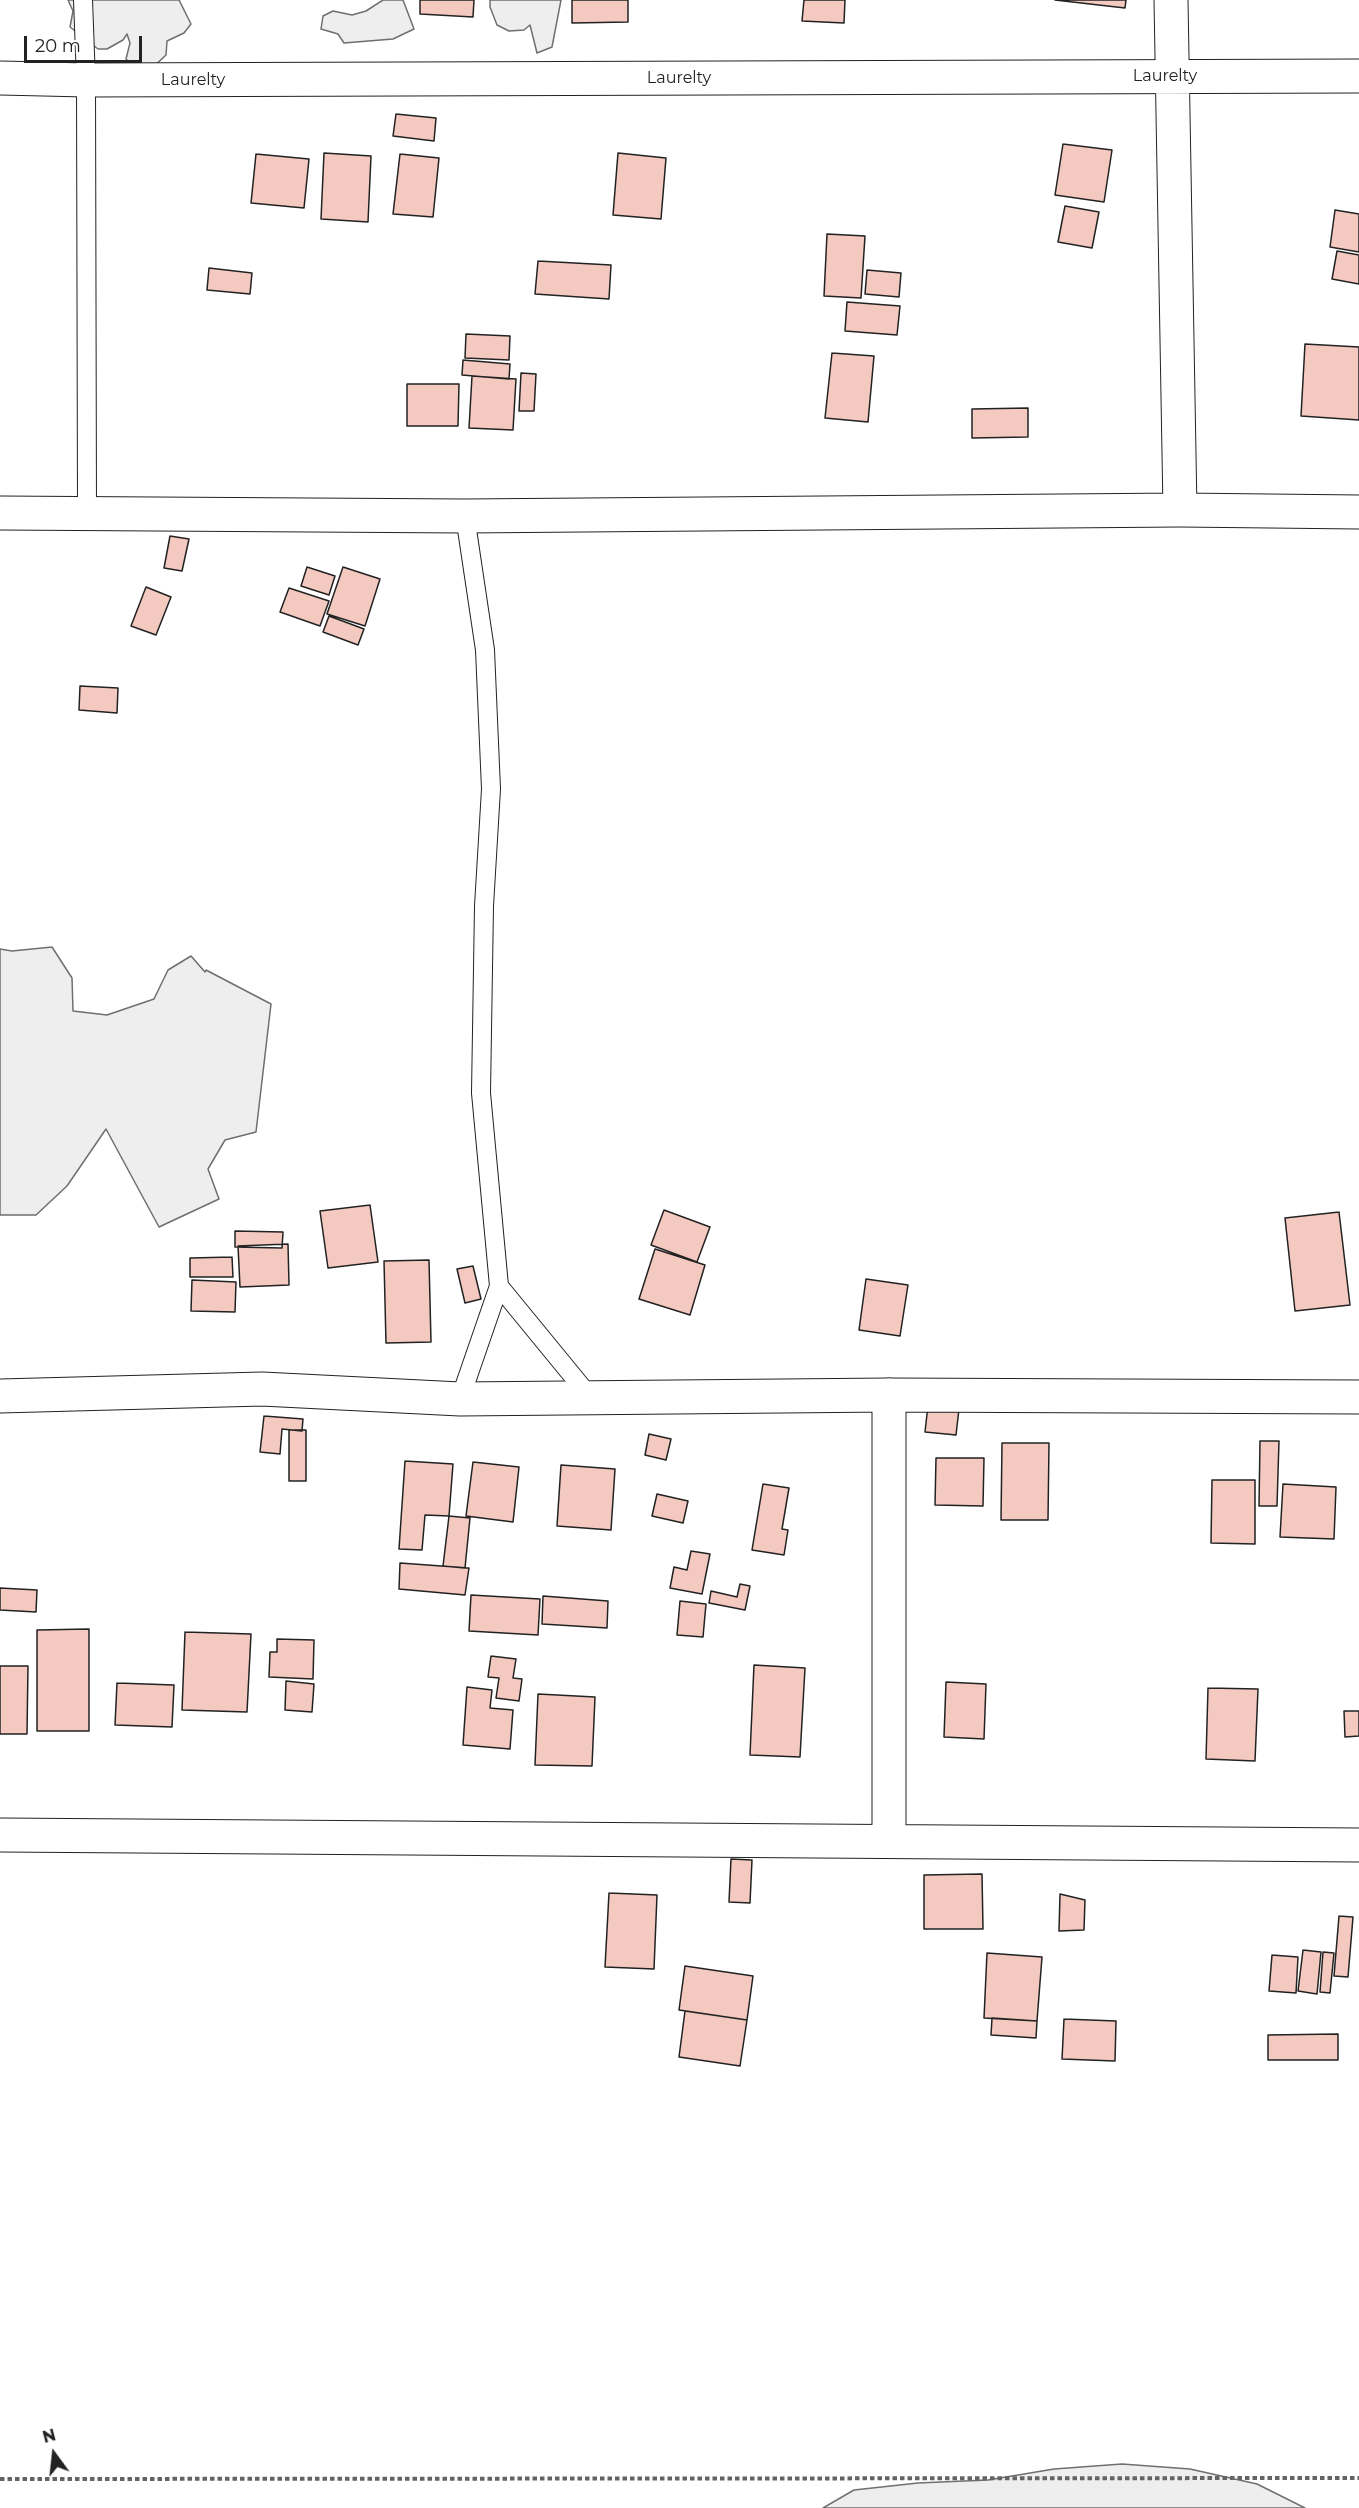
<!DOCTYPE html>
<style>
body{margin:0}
#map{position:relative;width:1359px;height:2508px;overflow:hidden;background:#fff;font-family:Montserrat,sans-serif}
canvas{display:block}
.north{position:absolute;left:24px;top:2424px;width:60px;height:60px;-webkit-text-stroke:4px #fff;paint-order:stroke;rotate:345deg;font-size:16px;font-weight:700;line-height:24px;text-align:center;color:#222}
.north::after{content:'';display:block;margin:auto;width:21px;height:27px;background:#222;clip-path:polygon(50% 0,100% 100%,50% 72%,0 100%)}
.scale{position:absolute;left:24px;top:36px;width:118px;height:27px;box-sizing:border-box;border:3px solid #222;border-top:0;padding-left:8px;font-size:18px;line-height:21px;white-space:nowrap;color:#222;-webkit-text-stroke:4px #fff;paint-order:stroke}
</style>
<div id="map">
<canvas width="1359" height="2508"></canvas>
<div class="north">N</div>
<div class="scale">20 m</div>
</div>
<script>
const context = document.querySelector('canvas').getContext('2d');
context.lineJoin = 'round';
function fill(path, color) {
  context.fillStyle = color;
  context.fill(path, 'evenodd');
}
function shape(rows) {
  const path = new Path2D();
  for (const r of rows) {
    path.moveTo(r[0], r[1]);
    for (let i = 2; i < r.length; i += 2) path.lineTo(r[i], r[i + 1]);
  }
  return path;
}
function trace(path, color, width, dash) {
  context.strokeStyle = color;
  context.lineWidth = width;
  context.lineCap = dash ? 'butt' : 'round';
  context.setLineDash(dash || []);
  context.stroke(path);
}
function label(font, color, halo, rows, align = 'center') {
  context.font = font + ' Montserrat,sans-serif';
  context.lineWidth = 4.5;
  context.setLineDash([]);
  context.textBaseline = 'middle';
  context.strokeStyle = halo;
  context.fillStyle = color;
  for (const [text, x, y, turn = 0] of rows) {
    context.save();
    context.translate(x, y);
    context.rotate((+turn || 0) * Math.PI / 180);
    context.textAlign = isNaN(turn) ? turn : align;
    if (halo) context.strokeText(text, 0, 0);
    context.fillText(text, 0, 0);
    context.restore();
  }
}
const green = shape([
 [68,0,179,0,191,24,184,33,167,41,166,55,149,71,138,71,126,59,130,43,127,34,123,40,107,49,98,49,70,27,73,11,68,0],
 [383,0,403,0,414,29,393,39,344,43,338,34,321,29,323,16,333,11,352,15,366,11,383,0],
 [490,0,561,0,552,47,537,53,530,25,524,30,509,31,497,25,490,7,490,0],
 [52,947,72,978,73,1011,107,1015,154,999,168,970,191,956,205,972,206,970,271,1004,256,1132,225,1140,208,1169,219,1199,159,1227,106,1129,67,1186,36,1215,0,1215,0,949,12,951,52,947],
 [1122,2464,1190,2469,1257,2484,1305,2508,823,2508,854,2490,918,2483,988,2480,1054,2469,1122,2464]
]);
const building = shape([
 [420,0,474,0,473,17,420,14,420,0],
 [572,0,628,0,628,22,572,23,572,0],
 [804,0,845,0,844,23,802,21,804,0],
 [1055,0,1126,0,1125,8,1055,0],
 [396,114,436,118,434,141,393,136,396,114],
 [1063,144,1112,150,1104,202,1055,195,1063,144],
 [324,153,371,156,368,222,321,219,324,153],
 [618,153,666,158,661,219,613,215,618,153],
 [256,154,309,159,304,208,251,203,256,154],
 [400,154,439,158,433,217,393,214,400,154],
 [1065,206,1099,212,1092,248,1058,242,1065,206],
 [1335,210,1359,214,1359,252,1330,247,1335,210],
 [827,234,865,236,861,298,824,296,827,234],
 [1337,251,1359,255,1359,284,1332,279,1337,251],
 [538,261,611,265,609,299,535,294,538,261],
 [209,268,252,273,250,294,207,290,209,268],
 [867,270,901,273,899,297,865,294,867,270],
 [847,302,900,306,897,335,845,331,847,302],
 [466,334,510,336,509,360,465,358,466,334],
 [1305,344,1359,347,1359,420,1301,416,1305,344],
 [832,353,874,356,868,422,825,418,832,353],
 [463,360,510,364,509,379,462,375,463,360],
 [521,373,536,374,534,411,519,411,521,373],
 [472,376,516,379,513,430,469,428,472,376],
 [407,384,459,384,458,426,407,426,407,384],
 [1028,408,1028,437,972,438,972,409,1028,408],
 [170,536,189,539,182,571,164,568,170,536],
 [307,567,335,576,329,595,301,586,307,567],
 [343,567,380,579,365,626,327,614,343,567],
 [146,587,171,597,156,635,131,626,146,587],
 [289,588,329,601,320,626,280,612,289,588],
 [329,616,364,629,358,645,323,632,329,616],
 [80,686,118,688,117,713,79,710,80,686],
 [370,1205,378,1262,328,1268,320,1211,370,1205],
 [664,1210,710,1227,697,1262,651,1245,664,1210],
 [1339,1212,1350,1305,1295,1311,1285,1218,1339,1212],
 [235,1231,283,1232,282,1248,235,1247,235,1231],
 [288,1244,289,1285,240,1287,238,1246,288,1244],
 [655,1249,705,1265,690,1315,639,1299,655,1249],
 [232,1257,233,1277,190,1277,190,1258,232,1257],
 [429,1260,431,1342,386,1343,384,1261,429,1260],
 [473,1266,481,1299,465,1303,457,1269,473,1266],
 [866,1279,908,1285,900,1336,859,1330,866,1279],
 [192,1280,236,1282,235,1312,191,1311,192,1280],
 [928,1405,959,1409,956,1435,925,1432,928,1405],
 [264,1416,303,1419,302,1431,282,1429,280,1454,260,1452,264,1416],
 [289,1430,306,1430,306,1481,289,1481,289,1430],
 [649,1434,671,1439,666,1460,645,1455,649,1434],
 [1260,1441,1279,1441,1277,1506,1259,1506,1260,1441],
 [1002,1443,1049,1443,1048,1520,1001,1520,1002,1443],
 [936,1458,984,1458,983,1506,935,1505,936,1458],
 [405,1461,453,1464,449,1516,425,1515,422,1550,399,1549,405,1461],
 [473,1462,519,1467,513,1522,466,1516,473,1462],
 [561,1465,615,1469,611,1530,557,1526,561,1465],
 [1212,1480,1255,1480,1255,1544,1211,1543,1212,1480],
 [763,1484,789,1488,782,1529,788,1530,784,1555,752,1550,763,1484],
 [1283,1484,1336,1487,1334,1539,1280,1537,1283,1484],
 [657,1494,688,1501,683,1523,652,1516,657,1494],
 [449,1516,470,1518,465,1568,443,1566,449,1516],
 [691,1551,710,1554,702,1594,670,1588,674,1567,687,1570,691,1551],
 [400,1563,469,1568,465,1595,399,1589,400,1563],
 [740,1584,750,1586,745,1610,709,1603,711,1591,737,1597,740,1584],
 [0,1588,37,1590,36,1612,0,1610,0,1588],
 [471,1595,540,1599,538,1635,469,1631,471,1595],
 [543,1596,608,1601,607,1628,542,1624,543,1596],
 [680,1601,706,1604,703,1637,677,1635,680,1601],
 [89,1629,89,1731,37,1731,37,1630,89,1629],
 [185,1632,251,1634,247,1712,182,1710,185,1632],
 [277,1639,314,1640,313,1679,269,1677,270,1652,277,1652,277,1639],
 [491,1656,516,1659,513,1678,522,1679,519,1701,496,1698,499,1678,488,1677,491,1656],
 [754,1665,805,1668,800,1757,750,1755,754,1665],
 [0,1666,28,1666,27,1734,0,1734,0,1666],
 [286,1681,314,1684,312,1712,285,1710,286,1681],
 [946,1682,986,1684,984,1739,944,1737,946,1682],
 [117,1683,174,1685,172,1727,115,1725,117,1683],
 [467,1687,492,1690,490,1708,513,1710,510,1749,463,1745,467,1687],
 [1208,1688,1258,1689,1255,1761,1206,1759,1208,1688],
 [538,1694,595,1697,592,1766,535,1765,538,1694],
 [1344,1711,1359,1711,1359,1736,1345,1737,1344,1711],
 [731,1859,752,1860,750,1903,729,1902,731,1859],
 [982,1874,983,1929,924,1929,924,1875,982,1874],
 [609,1893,657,1895,654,1969,605,1967,609,1893],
 [1060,1894,1085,1900,1084,1930,1059,1931,1060,1894],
 [1339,1916,1353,1917,1348,1977,1334,1976,1339,1916],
 [1303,1950,1321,1952,1317,1994,1298,1991,1303,1950],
 [1323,1952,1334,1953,1330,1993,1320,1992,1323,1952],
 [987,1953,1042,1957,1037,2021,984,2018,987,1953],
 [1272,1955,1298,1957,1296,1993,1269,1991,1272,1955],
 [685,1966,753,1976,747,2020,679,2010,685,1966],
 [685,2011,747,2020,740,2066,679,2057,685,2011],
 [992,2018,1037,2021,1036,2038,991,2035,992,2018],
 [1064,2019,1116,2021,1115,2061,1062,2059,1064,2019],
 [1338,2034,1338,2060,1268,2060,1268,2035,1338,2034]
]);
const path = shape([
 [0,2479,1359,2478]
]);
const lane = shape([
 [83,0,86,80,87,514],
 [499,1286,590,1397],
 [460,1399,499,1286,481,1093,484,906,491,789,485,650,465,516]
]);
const street = shape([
 [1171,0,1180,510],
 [0,78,86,80,1359,76],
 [0,513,465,516,1180,510,1359,512],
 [0,1396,262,1389,460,1399,889,1395,1359,1397],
 [0,1835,1359,1845],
 [889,1841,889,1395]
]);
const streetNames = [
 ["Laurelty",1165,76],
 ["Laurelty",679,78],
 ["Laurelty",193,80]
];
fill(green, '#eee');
trace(green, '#6f6f6f', 1.5);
fill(building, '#f3c9c0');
trace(building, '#222', 1.5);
trace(lane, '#222', 20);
trace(street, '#222', 35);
trace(path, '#646464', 4, [4.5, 3]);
trace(lane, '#fff', 18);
trace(street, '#fff', 33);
label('16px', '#222', '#fff', streetNames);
</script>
